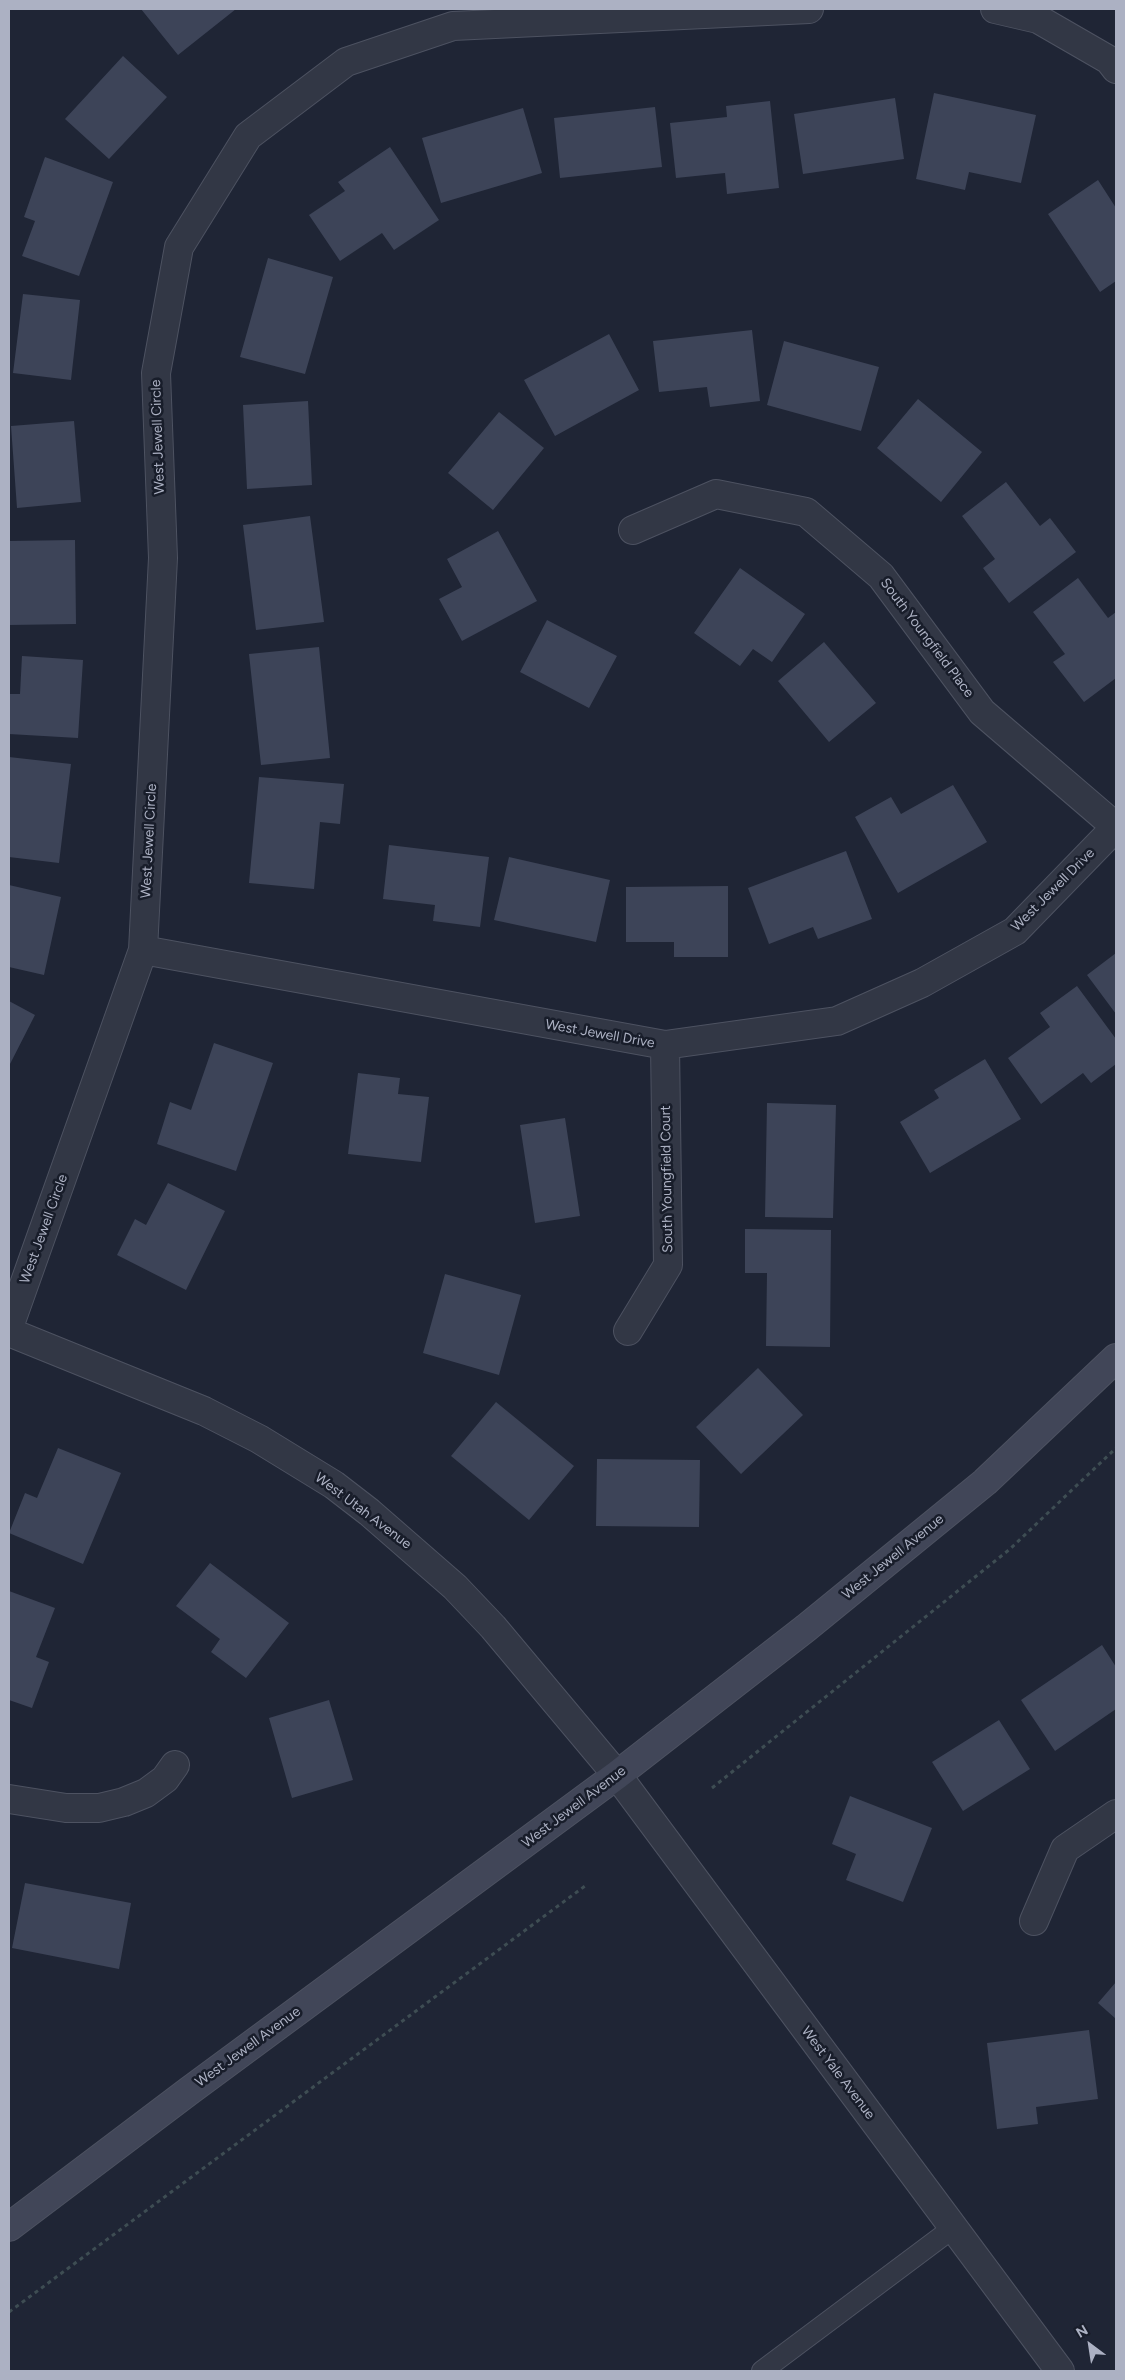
<!DOCTYPE html>
<style>
body{margin:0}
#map{position:relative;width:1125px;height:2380px;overflow:hidden;background:#1f2535;font-family:Figtree,sans-serif}
canvas{display:block}
.frame{position:absolute;inset:0;border:10px solid #acb1c3;pointer-events:none}
.north{position:absolute;left:1065px;top:2320px;width:50px;height:50px;-webkit-text-stroke:4px #181d2a;paint-order:stroke;rotate:329deg;font-size:14px;font-weight:700;line-height:20px;text-align:center;color:#acb1c3}
.north::after{content:'';display:block;margin:auto;width:18px;height:22px;background:#acb1c3;clip-path:polygon(50% 0,100% 100%,50% 72%,0 100%)}
</style>
<div id="map">
<canvas width="1125" height="2380"></canvas>
<div class="frame"></div>
<div class="north">N</div>
</div>
<script>
const context = document.querySelector('canvas').getContext('2d');
context.lineJoin = 'round';
function fill(path, color) {
  context.fillStyle = color;
  context.fill(path, 'evenodd');
}
function shape(rows) {
  const path = new Path2D();
  for (const r of rows) {
    path.moveTo(r[0], r[1]);
    for (let i = 2; i < r.length; i += 2) path.lineTo(r[i], r[i + 1]);
  }
  return path;
}
function trace(path, color, width, dash) {
  context.strokeStyle = color;
  context.lineWidth = width;
  context.lineCap = dash ? 'butt' : 'round';
  context.setLineDash(dash || []);
  context.stroke(path);
}
function label(font, color, halo, rows, align = 'center') {
  context.font = font + ' Figtree,sans-serif';
  context.lineWidth = 5;
  context.setLineDash([]);
  context.textBaseline = 'middle';
  context.strokeStyle = halo;
  context.fillStyle = color;
  for (const [text, x, y, turn = 0] of rows) {
    context.save();
    context.translate(x, y);
    context.rotate((+turn || 0) * Math.PI / 180);
    context.textAlign = isNaN(turn) ? turn : align;
    if (halo) context.strokeText(text, 0, 0);
    context.fillText(text, 0, 0);
    context.restore();
  }
}
const building = shape([
 [141,9,236,9,178,55],
 [123,56,167,97,109,159,65,119],
 [934,93,1036,115,1021,183,969,172,965,190,916,179],
 [895,98,904,159,803,174,794,114],
 [770,101,779,188,727,194,725,173,676,178,670,123,727,117,726,106],
 [655,107,662,167,560,178,554,118],
 [523,108,542,173,441,203,422,138],
 [390,147,439,220,394,250,382,233,340,261,309,215,345,191,338,182],
 [45,157,113,182,79,276,22,256,35,221,24,217],
 [1098,180,1116,208,1116,281,1100,292,1048,214],
 [268,258,333,277,305,374,240,357],
 [23,294,80,300,71,380,13,373],
 [752,330,760,401,710,407,707,387,659,392,653,341],
 [609,334,639,390,555,436,524,380],
 [784,341,879,367,861,431,767,405],
 [918,399,982,452,941,502,877,448],
 [308,401,312,485,247,489,243,405],
 [499,412,544,448,493,510,448,473],
 [74,421,81,502,17,508,11,426],
 [1006,482,1040,526,1050,518,1076,552,1009,603,983,568,995,559,962,516],
 [310,516,324,622,256,630,243,525],
 [498,531,537,601,462,641,439,599,462,587,447,559],
 [75,540,76,624,9,625,9,541],
 [740,568,805,614,772,662,753,649,740,666,694,633],
 [1078,578,1108,618,1116,612,1116,678,1084,702,1053,662,1065,654,1033,612],
 [547,620,617,656,589,708,520,672],
 [824,642,876,703,829,742,778,681],
 [319,647,330,758,261,765,249,654],
 [22,656,83,660,78,738,9,734,9,694,20,694],
 [9,757,71,764,59,863,9,857],
 [259,777,344,784,340,824,320,822,314,889,249,883],
 [953,785,987,842,898,893,855,817,891,797,901,814],
 [389,845,489,857,480,927,433,921,435,905,383,899],
 [846,851,872,919,818,939,813,927,769,944,748,888],
 [509,857,610,880,596,942,494,920],
 [9,885,61,897,44,975,9,967],
 [728,886,728,957,674,957,674,942,626,942,626,887],
 [1116,953,1116,1014,1087,975],
 [1077,986,1116,1039,1116,1064,1091,1083,1083,1073,1041,1104,1008,1058,1050,1027,1040,1013],
 [9,1001,35,1015,9,1066],
 [214,1043,273,1063,236,1171,157,1144,170,1102,191,1110],
 [985,1059,1021,1119,930,1173,900,1122,939,1098,934,1090],
 [358,1073,400,1078,398,1094,429,1097,421,1162,348,1154],
 [767,1103,836,1105,833,1218,765,1217],
 [565,1118,580,1216,535,1223,520,1125],
 [168,1183,225,1211,186,1290,117,1255,135,1219,146,1225],
 [745,1229,831,1230,830,1347,766,1346,767,1273,745,1273],
 [445,1274,521,1295,499,1375,423,1353],
 [758,1368,803,1415,741,1474,696,1427],
 [496,1402,574,1466,529,1520,451,1456],
 [58,1448,121,1473,83,1564,9,1533,25,1493,37,1498],
 [597,1459,700,1460,699,1527,596,1526],
 [210,1563,289,1623,246,1678,211,1652,220,1639,176,1606],
 [9,1591,55,1608,36,1657,49,1662,32,1708,9,1700],
 [1102,1645,1116,1667,1116,1709,1055,1751,1021,1700],
 [329,1700,353,1780,292,1798,269,1718],
 [999,1720,1030,1769,963,1811,932,1762],
 [850,1796,932,1828,903,1902,846,1880,856,1854,832,1844],
 [25,1883,131,1903,119,1969,12,1948],
 [1116,1982,1116,2019,1098,2003],
 [1089,2030,1098,2099,1036,2107,1038,2124,997,2129,987,2043]
]);
const path = shape([
 [712,1788,1010,1549,1116,1448],
 [9,2312,585,1886]
]);
const service = shape([
 [762,2371,953,2228]
]);
const minor = shape([
 [995,9,1038,19,1109,60,1116,69],
 [633,530,716,494,806,512,881,576,982,712,1116,827],
 [143,950,665,1045,837,1021,922,983,1015,931,1116,827],
 [9,1327,143,950,163,558,156,373,179,247,248,136,346,62,453,26,809,9],
 [628,1331,668,1265,665,1045],
 [9,1332,204,1411,259,1439,334,1485,369,1512,455,1587,493,1627,617,1775],
 [9,1799,66,1808,99,1808,124,1802,146,1793,165,1779,175,1765],
 [1034,1921,1065,1849,1116,1814]
]);
const tertiary = shape([
 [617,1775,1060,2371]
]);
const secondary = shape([
 [9,2227,189,2091,617,1775,806,1628,985,1482,1116,1358]
]);
const streetNames = [
 ["West Jewell Circle",158,437,-92],
 ["South Youngfield Place",927,638,53],
 ["West Jewell Circle",149,841,-87],
 ["West Jewell Drive",1053,890,-45],
 ["West Jewell Drive",600,1034,10],
 ["South Youngfield Court",667,1179,-91],
 ["West Jewell Circle",44,1229,-70],
 ["West Utah Avenue",363,1511,37],
 ["West Jewell Avenue",893,1557,-39],
 ["West Jewell Avenue",574,1807,-37],
 ["West Jewell Avenue",248,2047,-36],
 ["West Yale Avenue",838,2073,53]
];
fill(building, '#3d4458');
trace(service, '#4d5261', 22);
trace(minor, '#4d5261', 30);
trace(tertiary, '#4d5261', 30);
trace(secondary, '#4d5261', 30);
trace(path, '#3e4d53', 3, [4, 4]);
trace(service, '#323745', 20);
trace(minor, '#323745', 28);
trace(tertiary, '#323745', 28);
trace(secondary, '#414658', 28);
label('14px', '#acb1c3', '#181d2a', streetNames);
</script>
